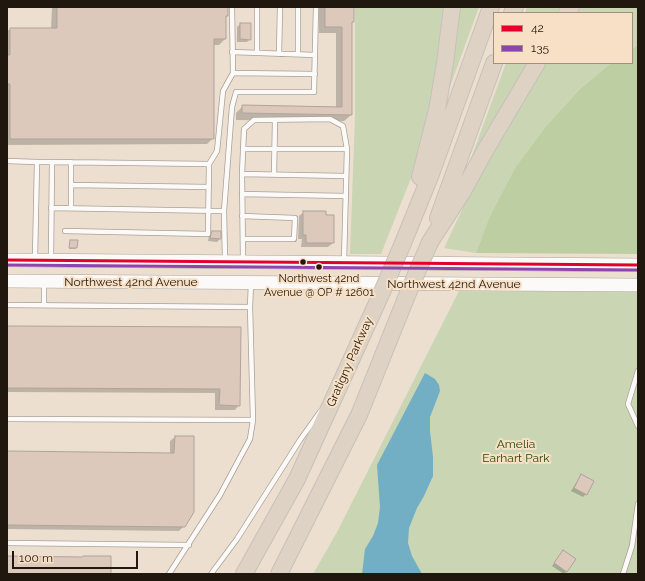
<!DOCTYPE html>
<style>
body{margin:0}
#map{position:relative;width:645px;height:581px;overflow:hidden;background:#ecdfd0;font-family:Raleway,sans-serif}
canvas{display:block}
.frame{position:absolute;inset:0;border:8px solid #20170e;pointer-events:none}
.legend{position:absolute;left:493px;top:12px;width:140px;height:52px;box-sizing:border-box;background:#f7e0c5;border:1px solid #a1907c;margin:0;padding:5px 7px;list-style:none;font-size:12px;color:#20170e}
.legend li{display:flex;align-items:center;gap:8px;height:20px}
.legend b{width:20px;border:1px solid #a1907c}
.scale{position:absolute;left:12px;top:551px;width:126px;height:18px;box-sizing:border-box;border:2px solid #20170e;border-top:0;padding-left:5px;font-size:12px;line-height:14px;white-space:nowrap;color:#20170e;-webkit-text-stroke:3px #f7e0c5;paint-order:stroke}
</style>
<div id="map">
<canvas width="645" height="581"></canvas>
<div class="frame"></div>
<ul class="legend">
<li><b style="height:5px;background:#e4002b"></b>42</li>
<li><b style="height:5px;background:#8e44ad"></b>135</li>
</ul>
<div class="scale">100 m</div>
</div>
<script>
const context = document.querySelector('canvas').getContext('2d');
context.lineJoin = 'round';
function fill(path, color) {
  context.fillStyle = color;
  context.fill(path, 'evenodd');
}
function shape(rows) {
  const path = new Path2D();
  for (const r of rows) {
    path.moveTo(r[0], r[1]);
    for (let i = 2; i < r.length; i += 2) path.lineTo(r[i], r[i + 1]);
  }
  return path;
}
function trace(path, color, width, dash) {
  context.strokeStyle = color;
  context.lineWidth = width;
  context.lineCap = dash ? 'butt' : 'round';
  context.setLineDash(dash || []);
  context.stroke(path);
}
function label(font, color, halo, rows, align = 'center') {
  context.font = font + ' Raleway,sans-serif';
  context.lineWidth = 4;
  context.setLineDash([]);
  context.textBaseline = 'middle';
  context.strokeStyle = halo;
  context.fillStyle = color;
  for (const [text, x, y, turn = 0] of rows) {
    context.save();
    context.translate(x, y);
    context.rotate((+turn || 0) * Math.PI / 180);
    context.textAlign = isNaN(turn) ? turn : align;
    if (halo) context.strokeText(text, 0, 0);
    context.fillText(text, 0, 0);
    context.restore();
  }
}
const green = shape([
 [355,7,445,7,433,98,413,173,381,254,350,254,355,115],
 [455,7,479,7,444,103],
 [527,7,566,7,562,13,525,13],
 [576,7,638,7,638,45,632,49,632,13,573,13],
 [506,63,532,63,466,172],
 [542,63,611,63,581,88,546,126,515,168,489,218,476,253,444,248,476,180],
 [459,291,638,292,638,574,313,574,337,532]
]);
const forest = shape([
 [638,45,638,254,476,253,489,218,515,168,546,126,581,88,611,63,632,63,632,49]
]);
const water = shape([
 [425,373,435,379,439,385,440,391,430,417,430,431,433,457,433,476,424,496,417,508,409,528,408,543,412,556,422,574,362,574,365,549,373,536,378,523,380,507,377,465]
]);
const shadow = shape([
 [52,7,228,7,227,16,225,18,225,39,219,45,213,45,213,138,207,144,7,145,7,30,51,29],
 [319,7,353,7,353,21,351,23,351,115,344,121,236,120,236,113,243,106,336,107,336,33,319,33],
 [240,24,250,39,247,42,237,42,237,27],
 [304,212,325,216,333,243,328,247,301,247,302,239,298,239,299,216],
 [212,232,220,239,217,242,208,241,209,235],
 [70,241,76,248,75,249,69,249],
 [7,327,240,328,239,405,235,410,215,410,215,393,7,392],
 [175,437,184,526,179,531,7,529,7,452,170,454,170,441],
 [581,475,586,494,583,497,571,491],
 [563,551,567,571,564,574,552,566]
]);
const building = shape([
 [57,7,228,7,228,16,226,16,226,39,214,39,214,139,10,139,10,84,7,84,7,55,10,55,10,28,57,28,57,7],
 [325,7,354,7,354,22,352,22,352,115,242,113,242,105,342,107,342,27,325,27,325,7],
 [240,23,251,23,251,40,240,39,240,23],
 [303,211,326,211,326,215,334,215,334,243,306,243,306,235,303,235,303,211],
 [212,231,221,231,221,239,210,238,212,231],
 [70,240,78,240,77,248,69,248,70,240],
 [7,326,241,327,240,406,219,405,220,389,7,388,7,326],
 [175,436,194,436,194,512,185,527,7,525,7,451,174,453,175,436],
 [581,474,594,481,587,495,574,488,581,474],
 [563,550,576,559,567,572,554,563,563,550],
 [7,556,82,557,83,556,111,556,111,574,7,574,7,556]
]);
const service = shape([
 [298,7,298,54],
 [232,52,315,55],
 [257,53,257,7],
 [279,54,280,7],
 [233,73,315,74],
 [243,149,347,149],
 [7,161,37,162,35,258],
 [37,162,52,162],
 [71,162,71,185],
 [209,164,217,151,223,91,233,73,232,7],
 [242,174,346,176],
 [274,175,275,120],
 [242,194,346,196],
 [51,208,224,211],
 [71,208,71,185,209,187],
 [242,216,295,218,294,239,243,239],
 [51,258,52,162,209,164,208,234,65,231],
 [225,260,224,211,232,107,236,92,314,92,316,7],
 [243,260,242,174,244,129,254,120,330,119,343,126,347,149,344,261],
 [44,283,44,305],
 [7,305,250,307],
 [638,371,628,404,638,426],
 [7,419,253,420],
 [7,543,189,545],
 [169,574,220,495,250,439,253,420,250,307,251,283],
 [211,574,237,539,300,440,320,412],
 [623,574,632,546,638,504]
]);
const secondary = shape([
 [7,260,638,265],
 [7,281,638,285]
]);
const motorway = shape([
 [512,13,515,7],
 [567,13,571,7],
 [420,177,437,110,445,63,452,7],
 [438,218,494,63],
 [430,242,463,191,486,149,537,63],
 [403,243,431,174,491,7],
 [244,574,297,479,382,292],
 [279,574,359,415,408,293]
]);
const motorwayBridge = shape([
 [382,292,403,243],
 [408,293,430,242]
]);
const bus1 = shape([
 [7,260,638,265]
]);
const bus2 = shape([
 [7,265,638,270]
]);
const markers = [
 [303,262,3.5,"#20170e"],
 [319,267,3.5,"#20170e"]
];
const busNames = [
 ["Northwest 42nd",319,279],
 ["Avenue @ OP # 12601",319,293]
];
const streetNames = [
 ["Northwest 42nd Avenue",131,282],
 ["Northwest 42nd Avenue",454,284],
 ["Gratigny Parkway",350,362,-66]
];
const parkNames = [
 ["Amelia",516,444],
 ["Earhart Park",516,458]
];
fill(green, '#cad5b4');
fill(forest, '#becea3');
fill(water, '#72aec4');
fill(shadow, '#0003');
fill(building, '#ddc8bc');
trace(building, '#afa39b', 1);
trace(service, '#a9a095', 6);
trace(secondary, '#a9a095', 14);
trace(motorway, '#c7c1ba', 18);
trace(service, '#fcfaf8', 4.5);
trace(secondary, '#fcfaf8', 13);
trace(motorway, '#ddd2c4', 16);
trace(motorwayBridge, '#c7c1ba', 18, []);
trace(motorwayBridge, '#ddd2c4', 16);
trace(bus1, '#e4002b', 3);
trace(bus2, '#8e44ad', 3);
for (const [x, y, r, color] of markers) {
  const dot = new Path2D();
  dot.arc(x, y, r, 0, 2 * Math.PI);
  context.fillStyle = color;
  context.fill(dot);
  trace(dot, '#f7e0c5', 1.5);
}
label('11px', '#20170e', '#f7e0c5', busNames);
label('12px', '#20170e', '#f7e0c5', streetNames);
label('12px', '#244900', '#f7e0c5', parkNames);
</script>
